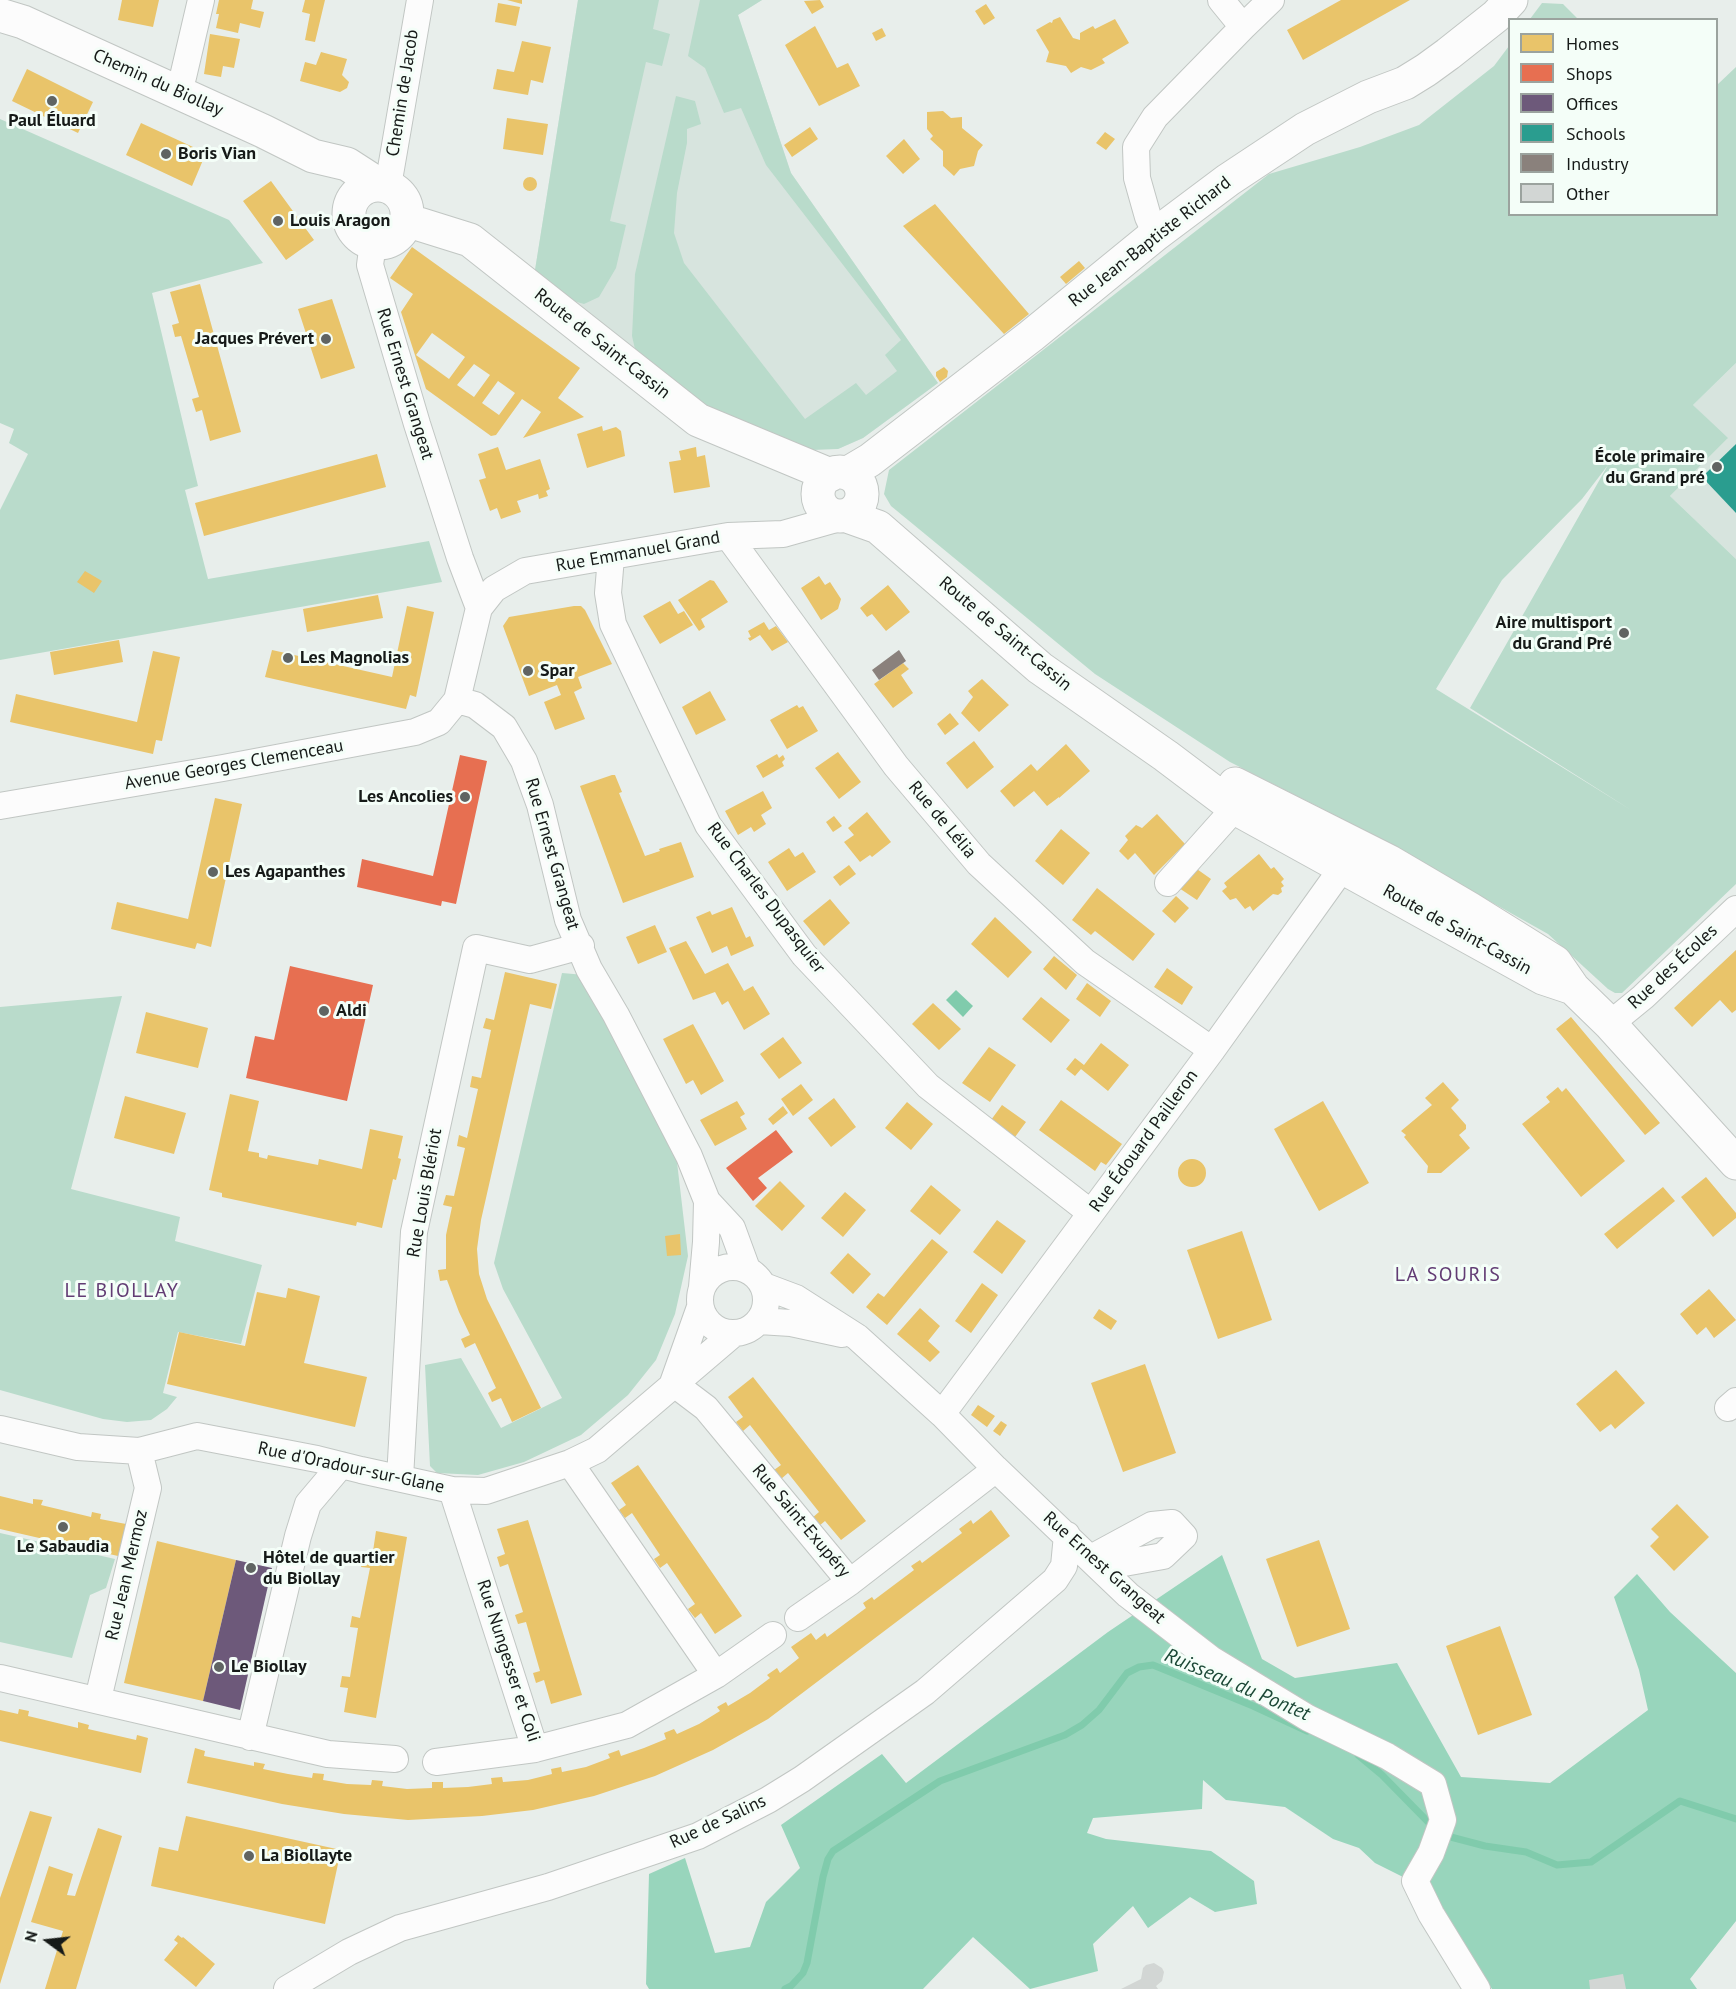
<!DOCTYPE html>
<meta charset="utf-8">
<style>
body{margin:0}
#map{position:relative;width:1736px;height:1989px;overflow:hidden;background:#e8eeeb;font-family:"PT Sans",sans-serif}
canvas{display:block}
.legend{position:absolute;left:1508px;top:18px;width:210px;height:198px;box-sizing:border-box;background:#f4fef8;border:2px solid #9ba39e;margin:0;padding:8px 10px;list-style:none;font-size:18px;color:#161a18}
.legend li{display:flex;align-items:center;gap:12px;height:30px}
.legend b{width:30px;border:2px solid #9ba39e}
.north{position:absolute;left:18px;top:1911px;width:60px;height:60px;-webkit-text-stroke:4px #f4fef8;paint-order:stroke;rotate:285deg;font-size:16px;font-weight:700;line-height:24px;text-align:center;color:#161a18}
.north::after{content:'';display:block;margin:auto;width:21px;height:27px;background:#161a18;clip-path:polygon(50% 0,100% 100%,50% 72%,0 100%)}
</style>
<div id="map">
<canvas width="1736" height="1989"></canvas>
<ul class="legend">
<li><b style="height:16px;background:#e9c46a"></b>Homes</li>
<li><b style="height:16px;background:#e76f51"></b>Shops</li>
<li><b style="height:16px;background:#6d597a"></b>Offices</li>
<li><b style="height:16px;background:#2a9d8f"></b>Schools</li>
<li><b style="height:16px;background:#8a817c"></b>Industry</li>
<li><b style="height:16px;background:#d2d6d4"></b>Other</li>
</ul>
<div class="north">N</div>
</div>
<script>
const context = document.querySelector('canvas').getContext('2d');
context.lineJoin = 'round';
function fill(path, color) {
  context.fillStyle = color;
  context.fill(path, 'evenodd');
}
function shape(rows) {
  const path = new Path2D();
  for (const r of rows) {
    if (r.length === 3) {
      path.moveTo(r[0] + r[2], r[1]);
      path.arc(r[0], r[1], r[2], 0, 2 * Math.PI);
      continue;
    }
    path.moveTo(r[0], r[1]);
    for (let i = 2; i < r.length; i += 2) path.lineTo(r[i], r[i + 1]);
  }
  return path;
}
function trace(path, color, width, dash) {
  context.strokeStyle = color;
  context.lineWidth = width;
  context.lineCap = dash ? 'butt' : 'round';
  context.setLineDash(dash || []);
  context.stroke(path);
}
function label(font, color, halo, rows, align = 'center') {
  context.font = font + ' "PT Sans",sans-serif';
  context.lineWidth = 6;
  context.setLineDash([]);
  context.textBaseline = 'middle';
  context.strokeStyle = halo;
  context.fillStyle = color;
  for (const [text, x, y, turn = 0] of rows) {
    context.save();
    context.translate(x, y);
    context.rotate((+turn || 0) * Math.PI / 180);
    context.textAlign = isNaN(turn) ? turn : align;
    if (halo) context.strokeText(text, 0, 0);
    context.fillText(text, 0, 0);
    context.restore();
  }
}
const built = shape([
 [578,0,762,0,738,15,791,173,938,383,863,438,838,449,664,380,535,270],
 [1736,363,1736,559,1670,496,1727,439,1693,405]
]);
const green = shape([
 [578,0,659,0,653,29,670,34,662,66,646,62,610,221,626,225,616,268,599,297,584,304,567,299,535,270],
 [700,0,762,0,738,15,791,173,938,383,863,438,838,449,812,450,739,426,664,380,637,358,632,336,635,274,676,96,695,101,701,124,687,129,687,143,677,193,674,233,684,263,805,419,856,383,866,395,897,371,885,355,901,340,766,165,741,108,724,113,705,68,688,56],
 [1542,3,1563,4,1578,19,1530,19],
 [1509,46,1510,214,1716,214,1717,85,1736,67,1736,363,1693,405,1728,438,1670,496,1736,559,1736,884,1622,993,1615,993,1608,989,1548,934,1356,826,1230,762,1095,674,891,506,884,494,889,470,1269,174,1360,147,1419,125,1494,66],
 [1608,465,1470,708,1631,810,1436,689,1502,580,1582,499],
 [0,119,229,220,263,263,152,293,198,486,185,490,208,579,429,541,442,582,0,660,0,510,28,454,9,443,14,429,0,423],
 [562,973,585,975,677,1162,688,1256,675,1314,656,1360,628,1395,581,1435,524,1462,478,1475,437,1473,430,1466,425,1365,461,1358,501,1428,562,1398,503,1289,494,1263],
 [122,996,71,1189,180,1217,175,1241,262,1265,241,1344,178,1332,163,1393,177,1397,167,1409,151,1420,127,1422,103,1419,0,1390,0,1007],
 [0,1533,115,1559,106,1588,90,1595,72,1658,0,1642]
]);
const forest = shape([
 [1222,1555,1262,1659,1295,1678,1397,1663,1461,1777,1550,1783,1648,1710,1639,1670,1614,1597,1637,1574,1670,1612,1736,1673,1736,1921,1690,1979,1697,1989,1492,1989,1429,1890,1375,1863,1359,1848,1333,1839,1285,1807,1226,1800,1203,1780,1202,1809,1093,1818,1087,1833,1106,1839,1211,1851,1254,1881,1257,1904,1215,1912,1190,1897,1148,1928,1133,1906,1093,1944,1098,1971,1030,1989,973,1937,923,1989,649,1989,646,1984,649,1874,685,1858,715,1953,750,1947,766,1902,800,1868,781,1825,882,1754,906,1783,1108,1632]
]);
const water = shape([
 [956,990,973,1006,963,1017,946,1000]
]);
const homes = shape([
 [122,0,159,0,153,27,118,20],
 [219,0,253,0,251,9,264,12,260,28,240,23,238,33,216,28,219,14,216,14],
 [305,0,325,0,315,42,305,40,310,14,302,12],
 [507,0,522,0,522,4],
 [820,0,824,7,812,14,804,1],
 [1341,0,1410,0,1303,60,1287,30],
 [498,3,520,7,516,26,495,22],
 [986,4,995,18,984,25,975,11],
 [1060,17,1073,38,1080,40,1080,33,1093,26,1095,29,1115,19,1129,43,1102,59,1105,63,1091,70,1081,67,1071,73,1066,66,1046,62,1049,52,1036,30,1050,22,1052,23,1053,20],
 [815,26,837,68,848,63,860,86,819,106,785,45],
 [882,28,886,36,876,41,872,33],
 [210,34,240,39,234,68,223,66,221,77,204,74],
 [522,41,551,47,543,83,531,80,528,95,493,89,497,69,514,72],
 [321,52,347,59,342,75,349,82,347,88,340,92,300,81,305,62,316,65],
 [27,69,93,102,78,133,12,101],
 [943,111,951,118,962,117,962,128,983,145,978,151,974,166,960,169,954,176,943,166,943,151,930,139,933,136,927,129,927,112],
 [507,118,548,124,543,155,503,149],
 [141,123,206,153,192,186,126,155],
 [810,127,818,139,792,157,784,145],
 [1105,132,1115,139,1106,150,1096,143],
 [904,139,920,159,903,174,886,156],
 [530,184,7],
 [271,181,314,240,286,260,243,201],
 [935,204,1029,314,1004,334,903,226],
 [412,247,580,368,558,398,584,417,523,438,541,412,522,399,496,435,491,436,426,389,401,312,413,294,390,278],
 [432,333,465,357,449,379,416,355],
 [474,364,490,375,474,397,457,385],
 [498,381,515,393,499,415,482,403],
 [1079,261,1085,268,1066,284,1060,277],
 [200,284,241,432,210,441,202,410,196,412,192,399,199,397,181,336,175,337,172,325,179,323,170,292],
 [332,299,355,368,321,379,298,309],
 [944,367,948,371,947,377,940,382,936,376,936,372],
 [602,426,603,431,616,427,621,431,625,456,587,468,577,434],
 [498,447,506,470,540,459,550,489,546,491,548,496,539,499,538,494,517,501,521,512,501,519,497,508,490,511,479,480,486,478,478,454],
 [696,447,697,457,705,455,710,487,674,493,669,462,681,460,679,451],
 [377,454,386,487,204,536,195,503],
 [85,571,102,581,94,593,77,582],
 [819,576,825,585,830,582,841,599,838,609,821,620,801,588],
 [710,580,714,581,728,602,701,619,705,627,699,631,678,600],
 [888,585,910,612,886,631,872,614,867,617,860,608],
 [378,595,383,618,307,632,303,609],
 [670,601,678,614,684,611,693,625,660,644,643,616],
 [407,606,434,612,416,697,410,695,406,709,265,677,272,650,392,677],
 [574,606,581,606,585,610,612,664,578,677,582,688,574,692,585,719,555,730,544,702,561,695,557,685,529,696,503,626,509,617],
 [764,622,769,630,776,626,788,642,772,651,760,635,750,641,748,638,751,637,748,631],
 [119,640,123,662,54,675,50,652],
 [153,651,180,657,162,741,156,740,153,754,10,722,16,694,137,722],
 [903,663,909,669,901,675,913,693,893,708,874,684],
 [982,679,1009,705,979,732,961,713,973,697,968,691],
 [710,691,726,720,696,735,682,707],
 [797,705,799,708,803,706,818,731,787,749,770,720],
 [950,713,959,724,945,735,937,724],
 [974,741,994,767,967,789,946,763],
 [1066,744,1090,771,1059,798,1059,797,1047,806,1034,791,1014,807,1000,791,1031,764,1037,771],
 [838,752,861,782,839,799,815,768],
 [777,754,779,758,783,755,785,759,782,762,784,766,763,778,756,766],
 [612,775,615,775,622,792,619,793,645,856,660,851,659,849,681,842,694,877,623,903,580,786],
 [763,791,772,808,761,815,766,824,754,832,751,827,738,835,725,811],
 [215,798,242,804,211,947,197,943,195,949,111,929,117,902,188,919],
 [867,812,891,842,872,857,870,855,860,862,844,842,854,835,848,828],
 [1157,814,1185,844,1154,875,1135,853,1128,860,1119,851,1128,840,1125,836,1136,825,1142,828],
 [834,816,842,826,833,832,826,822],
 [1061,829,1090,853,1063,885,1035,861],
 [789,848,795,857,803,852,816,872,787,891,768,862],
 [1259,854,1271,869,1274,867,1284,879,1281,882,1284,886,1281,888,1282,892,1278,895,1273,894,1253,911,1250,906,1245,909,1236,898,1230,900,1222,891,1227,887,1224,883],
 [849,865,856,874,840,886,833,877],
 [1194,867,1211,879,1197,900,1179,888],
 [1097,888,1155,934,1133,961,1095,931,1091,935,1072,920],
 [1176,896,1189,908,1175,923,1162,911],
 [830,899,850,923,824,946,803,921],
 [732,907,746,938,750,936,754,946,731,956,727,946,712,953,696,917,710,911,712,915],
 [995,917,1032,952,1008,978,971,944],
 [655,925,667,952,638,964,626,937],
 [686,941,705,974,728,963,744,991,753,986,770,1014,744,1030,728,1001,722,1005,715,992,693,1000,669,948],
 [1736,950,1736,1010,1732,1013,1720,1000,1692,1027,1674,1008],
 [1054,956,1077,975,1066,990,1043,969],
 [1167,968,1193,987,1182,1005,1154,987],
 [505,972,557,984,551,1009,530,1004,481,1220,477,1249,479,1274,487,1299,541,1408,512,1422,501,1398,492,1402,488,1393,496,1388,475,1343,465,1348,461,1339,470,1335,459,1312,447,1280,440,1281,438,1270,446,1269,446,1235,452,1207,443,1205,446,1195,454,1196,465,1148,457,1146,459,1135,467,1138,478,1089,470,1087,472,1076,481,1078,491,1030,483,1028,486,1018,494,1020],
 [1087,983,1111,1001,1100,1017,1076,999],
 [1041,997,1070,1020,1051,1043,1022,1019],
 [933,1003,961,1029,939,1050,912,1024],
 [146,1012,208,1028,198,1068,136,1053],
 [1571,1017,1660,1123,1645,1135,1556,1029],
 [693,1024,724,1081,701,1095,693,1080,686,1084,663,1039],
 [783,1037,802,1063,779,1079,760,1054],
 [1101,1043,1129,1065,1108,1091,1081,1069,1075,1076,1066,1069,1075,1058,1084,1065],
 [989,1047,1016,1065,990,1102,962,1083],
 [1443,1082,1459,1100,1451,1108,1466,1125,1466,1129,1459,1135,1470,1148,1441,1173,1427,1173,1428,1166,1404,1137,1406,1135,1401,1131,1432,1105,1425,1098],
 [801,1084,813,1100,793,1116,781,1099],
 [1558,1087,1562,1092,1566,1088,1625,1161,1581,1197,1522,1124,1550,1102,1546,1097],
 [230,1094,259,1101,248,1151,259,1153,259,1157,267,1159,268,1155,318,1165,319,1159,362,1169,370,1129,403,1136,398,1158,401,1159,396,1180,393,1179,382,1228,357,1222,356,1226,222,1197,222,1193,209,1190],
 [125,1096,186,1113,174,1154,114,1138],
 [834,1098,856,1127,831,1147,808,1118],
 [1061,1100,1122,1144,1106,1165,1101,1162,1095,1171,1039,1130],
 [737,1101,745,1114,740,1117,747,1129,715,1146,700,1120],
 [1323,1101,1369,1183,1319,1211,1274,1129],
 [907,1102,933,1124,911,1150,885,1128],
 [1002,1105,1026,1122,1015,1137,991,1120],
 [783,1106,788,1113,773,1125,768,1119],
 [1192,1173,14],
 [1706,1177,1736,1213,1736,1218,1713,1237,1681,1197],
 [780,1181,805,1206,782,1231,755,1206],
 [931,1185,961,1210,940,1235,910,1211],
 [1663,1187,1675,1201,1617,1249,1604,1234],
 [845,1192,866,1210,843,1237,821,1218],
 [997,1220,1026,1241,1002,1274,973,1252],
 [1242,1231,1272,1320,1218,1339,1187,1250],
 [680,1234,681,1255,667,1256,665,1236],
 [932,1239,948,1252,887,1325,866,1307,878,1293,884,1297],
 [848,1253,871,1274,853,1294,830,1273],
 [982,1283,998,1295,971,1333,955,1321],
 [288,1288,320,1296,304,1363,367,1377,355,1427,167,1384,179,1332,245,1346,257,1292,286,1298],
 [1709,1289,1736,1320,1714,1338,1706,1327,1697,1335,1680,1314],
 [920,1308,940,1326,928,1341,940,1352,930,1362,897,1334],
 [1099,1309,1117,1321,1111,1330,1093,1318],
 [1145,1364,1176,1453,1123,1472,1091,1383],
 [1616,1370,1645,1403,1615,1429,1611,1424,1600,1432,1576,1404],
 [753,1377,866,1521,841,1540,825,1521,819,1526,812,1518,819,1512,788,1473,781,1479,774,1470,781,1465,750,1425,743,1431,736,1422,743,1417,728,1397],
 [978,1405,995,1416,987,1427,971,1415],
 [1001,1421,1007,1425,1000,1436,993,1431],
 [638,1465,742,1616,715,1634,701,1613,695,1618,688,1609,695,1604,667,1563,660,1568,654,1559,660,1555,632,1513,625,1518,619,1510,626,1505,611,1483],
 [0,1496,33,1504,33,1499,43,1500,41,1505,91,1517,92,1512,101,1514,100,1519,126,1524,118,1556,0,1529],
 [1677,1504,1709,1537,1674,1571,1650,1546,1659,1537,1651,1529],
 [991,1510,1010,1536,768,1719,713,1750,655,1776,594,1796,533,1810,482,1816,408,1820,344,1814,282,1804,187,1783,195,1748,205,1751,204,1756,254,1766,254,1762,265,1764,263,1769,288,1774,312,1778,313,1773,324,1774,323,1780,347,1784,371,1785,372,1780,383,1781,382,1786,407,1789,432,1788,432,1782,443,1782,443,1788,468,1787,492,1784,491,1778,502,1777,503,1782,528,1780,552,1774,551,1769,561,1767,562,1772,586,1767,610,1758,608,1754,619,1750,621,1756,644,1748,666,1739,664,1733,674,1729,677,1734,699,1724,720,1711,717,1707,726,1702,728,1706,750,1693,770,1678,767,1675,777,1668,780,1673,799,1658,791,1647,811,1633,816,1640,825,1633,827,1637,866,1608,863,1603,872,1597,874,1600,914,1570,911,1566,920,1560,922,1563,962,1533,959,1529,971,1520,973,1524],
 [528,1520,582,1695,551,1704,544,1680,536,1683,533,1673,540,1671,526,1622,518,1624,515,1615,523,1612,508,1564,500,1567,497,1557,505,1554,497,1529],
 [376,1531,407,1537,376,1718,344,1712,348,1688,340,1687,342,1676,350,1677,358,1628,350,1627,352,1616,360,1618,370,1568,361,1567,363,1556,372,1558],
 [1319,1540,1350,1629,1297,1647,1266,1559],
 [157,1541,236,1560,203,1701,124,1683],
 [1500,1626,1532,1715,1478,1735,1446,1646],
 [19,1709,29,1711,28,1716,78,1728,78,1722,89,1725,88,1729,136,1740,137,1735,148,1738,141,1773,0,1741,0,1710,18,1714],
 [30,1811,52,1817,0,1984,0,1898],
 [186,1816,341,1850,325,1924,151,1886,159,1847,178,1851],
 [98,1828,122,1836,76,1989,45,1989,63,1931,31,1922,49,1866,73,1874,67,1895,75,1896],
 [178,1935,182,1938,183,1937,215,1964,196,1987,164,1960,178,1943,174,1940]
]);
const shops = shape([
 [460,755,487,761,456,904,442,901,441,906,357,887,362,859,433,876],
 [290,966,373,985,347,1101,246,1078,255,1036,274,1040],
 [776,1130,793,1152,758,1178,767,1188,753,1201,726,1168]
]);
const offices = shape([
 [236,1560,272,1568,240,1710,203,1701]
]);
const schools = shape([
 [1736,444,1736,513,1702,477]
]);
const industry = shape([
 [899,650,906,661,879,680,872,670]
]);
const stream = shape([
 [1358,1755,1382,1775,1434,1828],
 [1443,1835,1485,1846,1526,1852,1557,1865,1591,1862,1680,1801,1736,1819],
 [785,1989,791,1986,803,1973,807,1963,823,1877,828,1859,833,1851,940,1781,1065,1735,1082,1725,1099,1710,1127,1673,1139,1667,1153,1665,1253,1706,1307,1731]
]);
const building = shape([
 [1154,1963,1162,1968,1164,1972,1162,1981,1156,1986,1158,1989,1121,1989,1141,1979,1143,1968,1146,1965],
 [1623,1974,1626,1989,1590,1989,1589,1980]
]);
const street = shape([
 [1243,27,1271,0],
 [176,91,183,77,201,0],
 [388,186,420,0],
 [1156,234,1148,217,1137,178,1136,147,1155,117,1243,27,1221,0],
 [728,536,896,766,979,864,1085,962,1212,1050],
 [611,557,608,593,613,624,708,825,804,955,928,1086,1091,1213],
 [479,608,494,589,525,571,728,536,783,534,843,517],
 [457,700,475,705,504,727,524,761,540,805,568,920,589,969,616,1015,689,1156,707,1201,732,1228,747,1269],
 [0,806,223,768,415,732,439,722,457,700,479,608,460,558,417,424,370,265,373,243],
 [1168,883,1235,808,1242,791],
 [1610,1024,1643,997,1736,909],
 [733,1300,33],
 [764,1286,796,1298,857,1337,942,1414,996,1469,1128,1595,1211,1659,1308,1718,1387,1756,1433,1784,1443,1820,1431,1853,1415,1881,1431,1914,1477,1989],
 [702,1287,706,1242,707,1201],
 [759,1321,791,1323,842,1334],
 [673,1383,706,1408,850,1582,996,1469],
 [673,1383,700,1307],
 [1728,1408,1736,1401],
 [942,1414,1212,1050,1343,867],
 [0,1429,78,1447,139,1451,197,1436,317,1459,361,1470,452,1490,486,1491,570,1463,597,1450,733,1334],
 [570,1463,716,1675],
 [400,1478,414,1232,476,948,530,960,581,946],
 [452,1490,535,1749],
 [1172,1523,1184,1536,1163,1556,1124,1563,1091,1558,1152,1525,1172,1523],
 [798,1618,850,1582],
 [0,1678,328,1754,395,1759],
 [98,1699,148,1488,139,1451],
 [250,1737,298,1536,308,1504,341,1465],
 [436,1762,535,1749,627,1725,716,1675,773,1635],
 [287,1989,349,1952,400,1928,548,1887,698,1836,768,1800,802,1779,925,1692,1055,1580,1064,1566,1067,1535]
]);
const secondary = shape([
 [0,15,23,22,263,131,313,156,347,164,378,184],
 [378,214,29],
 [406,220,470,240,698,420,830,475],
 [840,494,22],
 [848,473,870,460,1031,336,1156,234,1228,180,1305,129,1368,97,1405,83,1426,70,1448,54,1496,16,1511,0],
 [847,516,878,527,1040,668,1166,756,1235,808,1543,978,1573,988],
 [1235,784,1390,862,1470,909,1555,962,1573,988,1610,1024,1736,1163]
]);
const markers = [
 [52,101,6,"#606462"],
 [166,154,6,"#606462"],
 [278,221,6,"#606462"],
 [326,339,6,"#606462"],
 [1717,467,6,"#606462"],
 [1624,633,6,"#606462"],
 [288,658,6,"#606462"],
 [528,671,6,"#606462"],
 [465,797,6,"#606462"],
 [213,872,6,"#606462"],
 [324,1011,6,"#606462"],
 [63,1527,6,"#606462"],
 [251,1568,6,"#606462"],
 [219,1667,6,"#606462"],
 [249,1856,6,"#606462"]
];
const streetNames = [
 ["Chemin du Biollay",158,83,24],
 ["Chemin de Jacob",403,93,-81],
 ["Rue Jean-Baptiste Richard",1150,242,-38],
 ["Route de Saint-Cassin",602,344,38],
 ["Rue Ernest Grangeat",405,384,73],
 ["Rue Emmanuel Grand",638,552,-10],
 ["Route de Saint-Cassin",1005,634,40],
 ["Avenue Georges Clemenceau",234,765,-10],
 ["Rue de Lélia",942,820,50],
 ["Rue Ernest Grangeat",552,854,74],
 ["Rue Charles Dupasquier",766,898,53],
 ["Route de Saint-Cassin",1457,930,29],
 ["Rue des Écoles",1673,967,-43],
 ["Rue Édouard Pailleron",1144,1141,-54],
 ["Rue Louis Blériot",425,1193,-80],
 ["Rue d'Oradour-sur-Glane",351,1468,12],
 ["Rue Saint-Exupéry",801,1521,50],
 ["Rue Ernest Grangeat",1104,1568,42],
 ["Rue Jean Mermoz",127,1575,-77],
 ["Rue Nungesser et Coli",508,1661,72],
 ["Rue de Salins",718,1822,-25]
];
const poiNames = [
 ["Paul Éluard",52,121,"center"],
 ["Boris Vian",178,154],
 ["Louis Aragon",290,221],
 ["Jacques Prévert",314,339,"right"],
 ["École primaire",1705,457,"right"],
 ["du Grand pré",1705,478,"right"],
 ["Aire multisport",1612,623,"right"],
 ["du Grand Pré",1612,644,"right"],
 ["Les Magnolias",300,658],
 ["Spar",540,671],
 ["Les Ancolies",453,797,"right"],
 ["Les Agapanthes",225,872],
 ["Aldi",336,1011],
 ["Le Sabaudia",63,1547,"center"],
 ["Hôtel de quartier",263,1558],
 ["du Biollay",263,1579],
 ["Le Biollay",231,1667],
 ["La Biollayte",261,1856]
];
const neighbourhoodNames = [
 ["LA SOURIS",1448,1275],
 ["LE BIOLLAY",122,1291]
];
const waterNames = [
 ["Ruisseau du Pontet",1237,1685,23]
];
fill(built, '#d7e4de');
fill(green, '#b9dbcb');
fill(forest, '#98d5bc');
fill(water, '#80cbac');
fill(homes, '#e9c46a');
fill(shops, '#e76f51');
fill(offices, '#6d597a');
fill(schools, '#2a9d8f');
fill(industry, '#8a817c');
trace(stream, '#80cbac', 7);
fill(building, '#d2d6d4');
trace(street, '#c1c6c3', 28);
trace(secondary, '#c1c6c3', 35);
trace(street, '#fcfcfc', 26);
trace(secondary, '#fcfcfc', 33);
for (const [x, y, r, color] of markers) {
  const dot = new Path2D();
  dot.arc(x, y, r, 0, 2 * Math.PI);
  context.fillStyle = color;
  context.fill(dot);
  trace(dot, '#f4fef8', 2);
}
label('18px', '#161a18', '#f4fef8', streetNames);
label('bold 18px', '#161a18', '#f4fef8', poiNames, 'left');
context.letterSpacing = '1.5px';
label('20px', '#623c74', '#f4fef8', neighbourhoodNames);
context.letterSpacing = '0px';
label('italic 20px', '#1b4836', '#f4fef8', waterNames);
</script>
